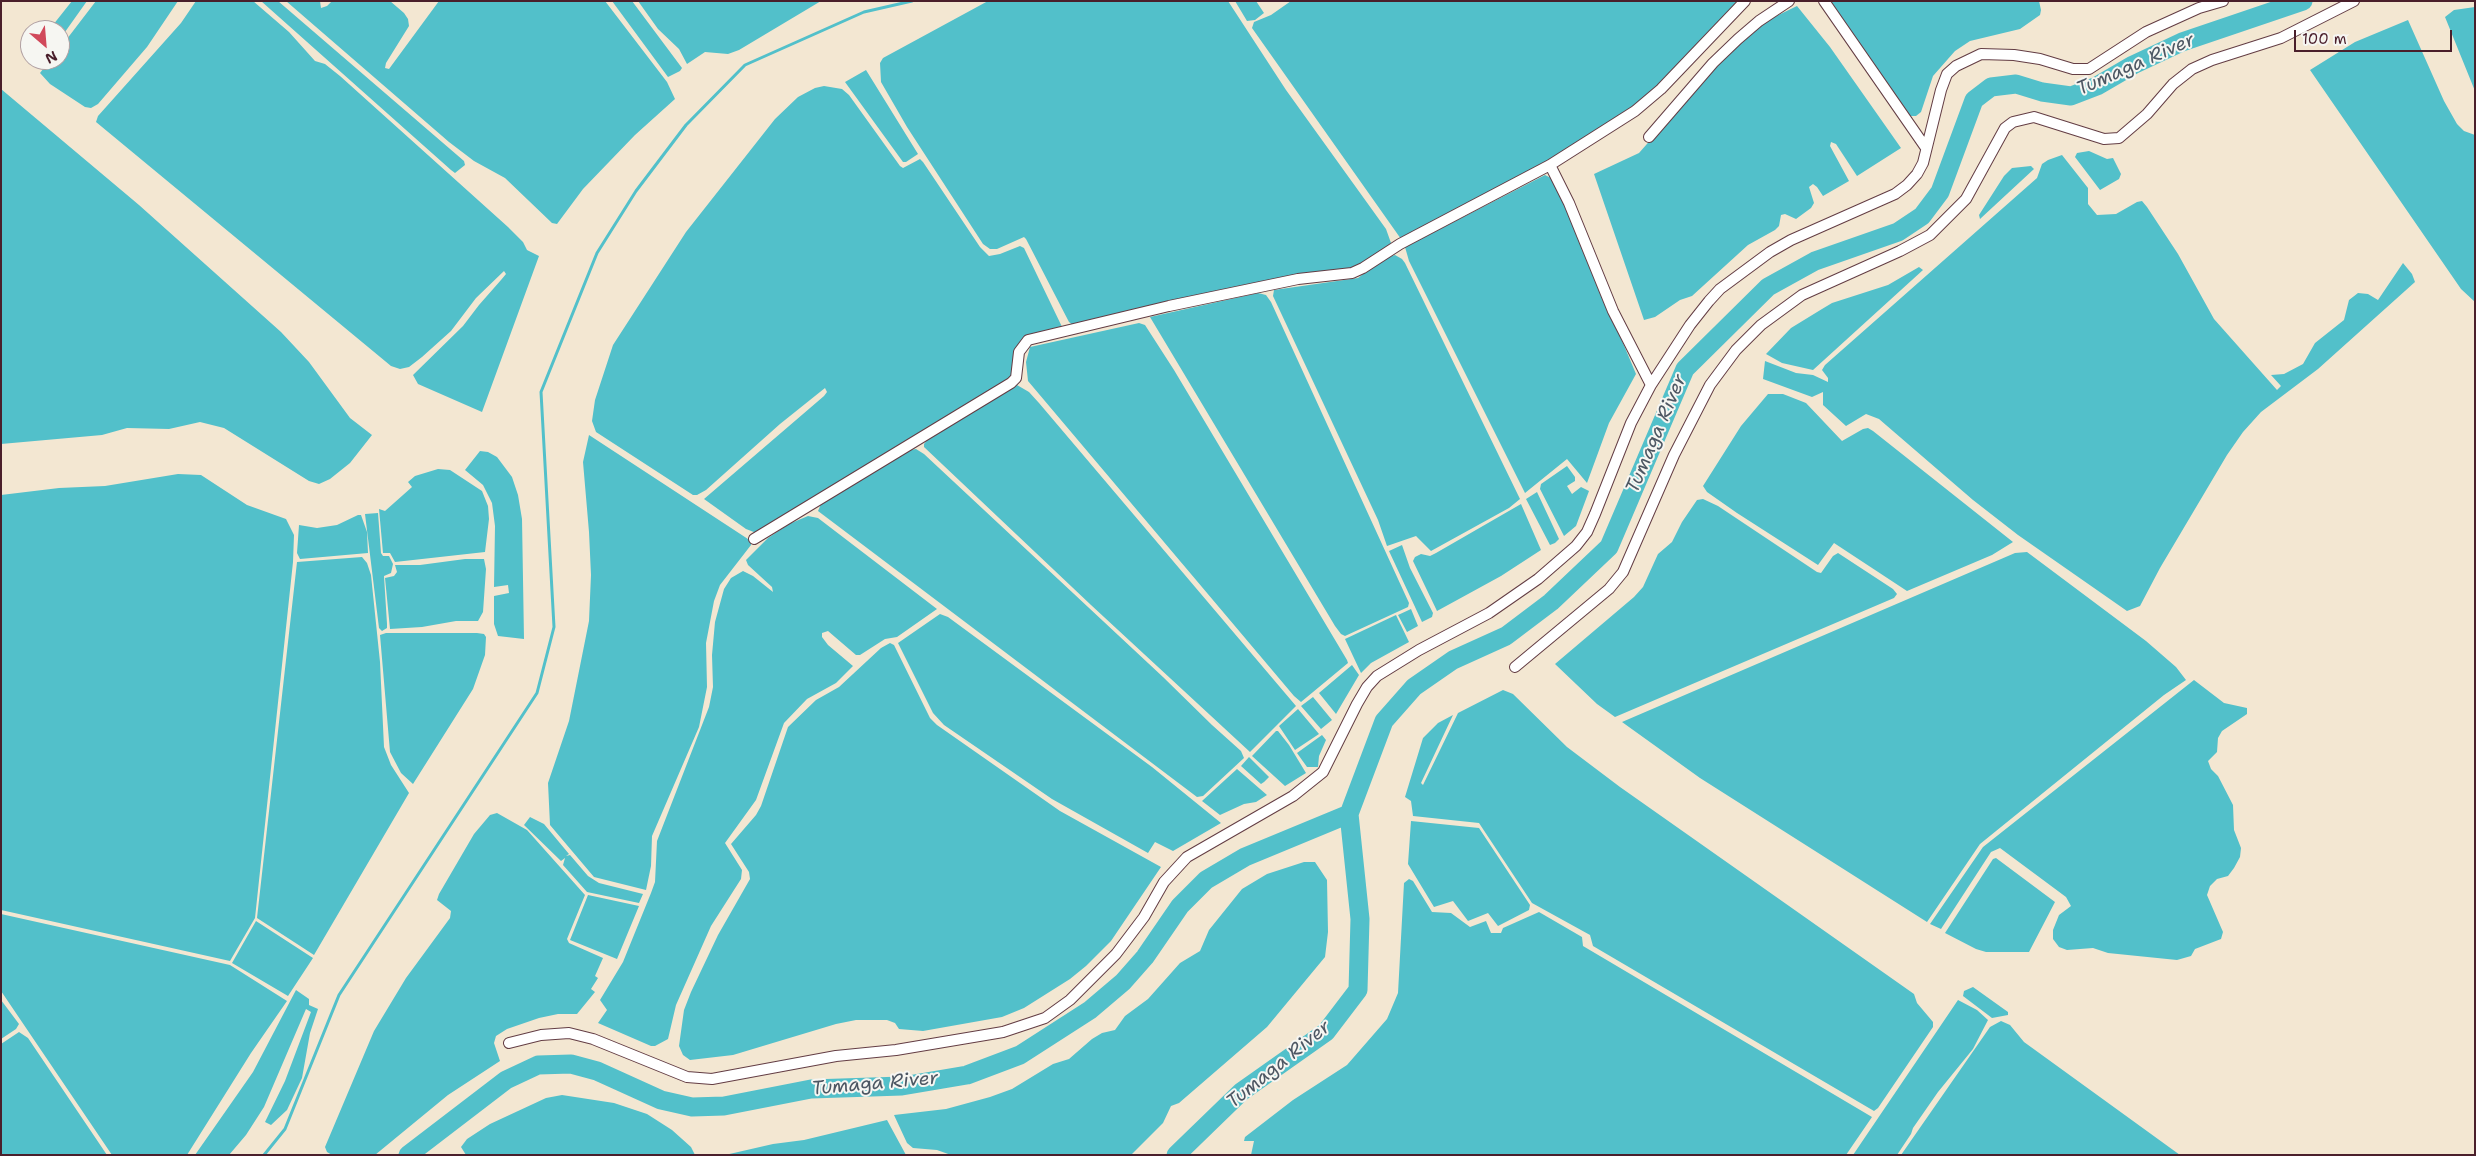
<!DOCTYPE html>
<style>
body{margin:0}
#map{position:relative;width:2476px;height:1156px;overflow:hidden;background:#f3e7d2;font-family:"Shantell Sans",sans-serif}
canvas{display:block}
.frame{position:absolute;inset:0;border:2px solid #4a1f2b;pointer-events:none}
.north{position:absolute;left:20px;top:20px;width:50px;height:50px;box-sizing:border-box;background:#f6f6f2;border:1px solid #b1a0a2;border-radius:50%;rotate:153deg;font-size:14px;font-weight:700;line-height:20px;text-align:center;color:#4a1f2b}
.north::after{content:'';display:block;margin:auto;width:18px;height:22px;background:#d1495b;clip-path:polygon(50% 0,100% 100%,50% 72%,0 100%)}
.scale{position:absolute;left:2294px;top:30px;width:158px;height:22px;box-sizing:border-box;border:2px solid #4a1f2b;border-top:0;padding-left:6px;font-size:15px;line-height:18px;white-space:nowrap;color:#4a1f2b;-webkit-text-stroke:4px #f6f6f2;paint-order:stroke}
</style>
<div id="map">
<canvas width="2476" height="1156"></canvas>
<div class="frame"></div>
<div class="north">N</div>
<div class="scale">100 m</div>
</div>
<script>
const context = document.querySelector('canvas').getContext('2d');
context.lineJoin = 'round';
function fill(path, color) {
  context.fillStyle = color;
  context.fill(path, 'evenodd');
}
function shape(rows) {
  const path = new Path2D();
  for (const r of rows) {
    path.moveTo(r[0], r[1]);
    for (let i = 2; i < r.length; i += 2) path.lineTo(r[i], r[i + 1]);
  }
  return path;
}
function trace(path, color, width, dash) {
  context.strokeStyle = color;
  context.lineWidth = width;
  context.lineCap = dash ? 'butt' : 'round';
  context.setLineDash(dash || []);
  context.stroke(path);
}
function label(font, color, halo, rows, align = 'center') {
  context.font = font + ' "Shantell Sans",sans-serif';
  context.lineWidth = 4;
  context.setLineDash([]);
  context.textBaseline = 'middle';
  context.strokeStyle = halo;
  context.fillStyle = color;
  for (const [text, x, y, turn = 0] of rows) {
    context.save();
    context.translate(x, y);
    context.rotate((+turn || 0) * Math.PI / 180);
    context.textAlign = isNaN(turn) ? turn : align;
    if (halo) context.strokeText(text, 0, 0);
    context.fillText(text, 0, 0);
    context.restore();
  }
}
const water = shape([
 [72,1,87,1,60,39,60,30,49,30],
 [96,1,178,1,147,47,98,104,91,108,85,107,50,84,40,73,50,60,60,60,60,48],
 [196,1,253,1,289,32,315,61,325,64,340,76,508,227,523,242,527,250,539,256,482,412,418,384,413,375,463,326,479,305,501,280,506,274,504,271,476,298,451,331,422,357,409,367,400,369,391,366,96,122,98,116,181,23],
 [261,1,278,1,464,161,465,165,455,173,451,170],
 [286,1,320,1,321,8,327,6,332,1,390,1,404,13,408,19,409,26,386,63,385,68,389,69,439,1,605,1,667,82,675,99,635,135,583,189,557,224,552,223,505,178,474,161,449,142],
 [612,1,632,1,682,68,680,71,668,77],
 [638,1,821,1,739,50,728,54,705,52,687,64,679,49,658,29],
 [988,1,1228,1,1286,90,1386,229,1391,243,1388,248,1367,265,1074,326,1069,322,1026,239,1024,237,997,249,990,249,983,244,907,127,881,82,880,63,883,58],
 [1235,1,1256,1,1264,13,1255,20,1247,21],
 [1291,1,1746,1,1676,76,1612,126,1401,239,1252,28,1254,22,1271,15],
 [1826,1,2039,1,2041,10,2040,15,2020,29,1970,41,1955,51,1933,76,1921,112,1916,116,1909,116],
 [1797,6,1830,47,1901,148,1857,176,1836,144,1831,142,1830,146,1849,181,1823,196,1817,187,1813,184,1809,187,1814,203,1811,208,1796,219,1785,214,1781,215,1779,226,1775,230,1748,245,1692,296,1680,300,1655,317,1644,320,1594,174,1639,153,1713,69,1750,33,1762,23],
 [2475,7,2475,91,2445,17,2454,10],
 [2408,20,2444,101,2457,124,2464,131,2475,135,2475,302,2461,289,2310,70,2355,42],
 [866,70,918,154,906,162,903,162,845,82],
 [824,86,842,89,849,95,900,166,903,168,920,159,923,162,980,247,989,256,1000,254,1020,246,1024,248,1064,331,1026,338,1020,342,1014,373,1009,381,759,534,746,529,704,499,824,396,827,392,825,388,780,424,706,490,697,495,693,495,596,432,592,421,595,400,613,345,686,232,775,119,798,97,815,88],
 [1,89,139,205,281,332,309,362,350,418,372,435,350,463,330,479,319,484,309,481,224,428,200,422,169,429,127,428,102,435,1,444],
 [2089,151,2107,159,2113,158,2121,174,2119,179,2100,190,2075,157,2077,153],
 [2062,155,2088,188,2088,204,2097,215,2116,214,2137,202,2142,201,2147,207,2178,254,2214,319,2277,390,2281,386,2271,375,2284,374,2303,364,2315,343,2344,320,2349,300,2358,293,2368,294,2378,300,2403,263,2412,274,2415,282,2318,369,2261,412,2243,432,2227,455,2160,568,2140,606,2127,611,2018,535,1973,500,1879,419,1866,414,1846,426,1823,405,1823,392,1812,397,1763,379,1765,361,1796,373,1813,375,1828,382,1828,378,1822,370,1825,365,2037,178,2042,164,2048,160],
 [2031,166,2034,169,1980,219,1979,215,2004,176,2012,168],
 [1545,175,1555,180,1636,374,1609,423,1587,483,1567,459,1525,493,1409,261,1405,247],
 [1395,255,1402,259,1405,263,1520,499,1509,508,1431,551,1416,536,1387,546,1378,520,1273,296,1274,290,1358,278,1383,259],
 [1919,267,1923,270,1813,370,1782,363,1766,354,1791,328,1822,309,1832,303,1888,285],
 [1258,293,1266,295,1271,302,1409,603,1408,607,1345,636,1341,634,1335,626,1150,317],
 [1139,323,1145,325,1174,370,1347,660,1348,663,1301,702,1294,696,1028,381,1026,362,1030,347],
 [1017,385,1029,392,1039,403,1296,706,1250,752,1091,605,924,447,924,444,928,439],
 [1768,394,1783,394,1806,403,1842,441,1863,429,1868,428,1873,431,2013,542,1992,555,1907,591,1834,543,1818,565,1737,513,1707,492,1703,486,1741,426],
 [589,435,751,541,751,545,720,585,714,601,706,643,707,687,699,727,652,836,651,866,646,890,594,877,550,825,548,783,569,721,589,621,591,575,589,532,583,462],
 [916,449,924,454,1163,677,1212,725,1241,751,1244,758,1203,796,1197,797,818,511,821,504,910,450],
 [480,451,488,452,497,457,512,477,518,495,522,519,524,639,498,636,494,624,494,596,509,593,508,585,494,587,495,526,492,503,483,485,465,470],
 [1567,466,1575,477,1575,481,1567,486,1572,494,1581,487,1589,491,1576,526,1564,536,1540,489,1541,484],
 [438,469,450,470,482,491,488,506,489,519,485,552,395,562,390,553,383,553,379,509,385,511,412,487,408,482,415,476],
 [178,474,201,475,247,505,286,519,294,535,293,562,255,918,230,961,1,910,1,495,59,488,105,486],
 [1537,492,1559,539,1555,543,1550,545,1526,499],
 [1703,499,1718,506,1817,572,1821,573,1833,556,1838,553,1893,589,1897,594,1894,598,1615,717,1597,704,1555,664,1634,597,1643,587,1658,554,1672,542,1682,522,1697,500],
 [1521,504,1541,550,1501,576,1437,611,1413,561,1415,557,1421,554,1430,556,1436,553],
 [378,513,381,553,383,556,389,556,393,564,391,573,384,576,387,624,387,628,382,631,379,628,365,514],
 [358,515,361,515,367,532,368,553,300,559,297,553,299,525,317,528,337,525],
 [808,516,818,518,937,609,897,637,885,639,860,655,856,655,828,631,822,633,822,637,828,645,853,666,836,683,807,699,784,723,756,800,725,843,742,870,741,879,711,926,676,1005,668,1039,655,1046,651,1046,598,1023,607,1010,600,1000,623,962,651,893,655,882,657,841,709,707,713,687,712,655,715,622,724,589,731,578,743,571,753,576,773,592,772,587,748,565,746,560,768,538,789,524],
 [1402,545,1410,568,1433,613,1432,617,1422,622,1389,551],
 [2027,552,2146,641,2176,667,2186,680,2164,695,1980,844,1927,922,1700,778,1622,722,2015,553],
 [362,557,367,563,371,575,380,662,384,747,391,765,409,793,314,955,257,918,297,562],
 [465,559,484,559,486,569,483,612,478,621,456,621,422,627,390,629,385,578,394,576,397,572,395,565,420,565],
 [1411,609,1418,626,1407,632,1398,615],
 [940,614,948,617,1152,767,1221,823,1173,851,1155,842,1148,853,1052,799,944,725,933,713,898,643],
 [1396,615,1409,642,1371,663,1361,673,1345,639],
 [386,633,477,633,484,634,486,637,485,655,473,689,413,784,401,773,390,752,380,635],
 [890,643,894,645,930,718,937,725,1060,811,1161,867,1111,941,1086,966,1070,979,1024,1008,1002,1017,923,1031,899,1029,895,1023,887,1020,856,1020,836,1024,733,1055,690,1060,683,1055,679,1046,684,1010,691,992,718,935,750,879,749,872,731,844,756,815,761,806,788,727,816,700,839,687,881,648],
 [1352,665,1359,675,1336,714,1319,693],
 [2194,680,2224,703,2247,708,2247,714,2222,731,2218,738,2217,752,2208,761,2211,769,2218,776,2233,805,2234,830,2241,848,2240,857,2234,868,2228,876,2217,879,2210,886,2207,895,2223,932,2221,939,2195,949,2191,956,2177,960,2108,953,2093,948,2067,950,2059,947,2053,939,2053,930,2059,915,2071,906,2066,897,2000,848,1991,852,1941,929,1930,924,1983,847],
 [1503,690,1513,694,1567,747,1620,787,1914,994,1917,1003,1933,1022,1933,1027,1878,1108,1874,1111,1593,946,1590,935,1532,903,1479,823,1413,816,1411,801,1405,797,1423,738,1438,723,1453,715,1421,783,1423,785,1458,713],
 [1313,697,1332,720,1321,729,1301,706],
 [1298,709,1319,734,1295,750,1279,726],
 [1276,731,1278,731,1289,745,1306,773,1285,786,1252,756],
 [1322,735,1326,740,1319,756,1318,767,1307,767,1297,753],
 [1249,757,1269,777,1264,782,1261,784,1241,766],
 [1237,769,1267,795,1256,802,1244,804,1220,815,1202,801],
 [497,813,527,830,585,895,567,939,569,943,603,958,595,976,598,978,591,989,595,992,577,1014,558,1014,539,1018,507,1029,496,1036,494,1043,500,1061,448,1095,375,1155,332,1155,327,1152,325,1147,374,1031,406,978,450,918,451,911,437,900,439,894,474,834,490,815],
 [530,817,544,824,569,854,566,856,570,855,588,876,599,883,643,894,639,903,587,892,563,865,565,858,561,861,524,825],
 [1411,821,1479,828,1530,905,1529,910,1498,926,1488,913,1468,921,1453,901,1434,907,1408,864],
 [1996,858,2055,902,2029,952,1986,952,1976,949,1945,933,1993,859],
 [1304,862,1315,862,1327,880,1328,932,1325,957,1267,1027,1179,1103,1171,1106,1163,1123,1131,1155,951,1155,937,1150,913,1148,907,1143,894,1115,946,1109,990,1097,1012,1089,1053,1064,1069,1059,1092,1039,1102,1033,1115,1030,1125,1016,1148,999,1180,963,1200,951,1209,930,1242,889,1267,874],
 [1409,879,1413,881,1432,912,1451,913,1470,927,1486,921,1491,933,1501,933,1503,928,1539,912,1582,937,1583,946,1872,1117,1846,1155,1251,1155,1254,1141,1244,1141,1245,1137,1293,1100,1347,1065,1387,1019,1398,993,1404,883],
 [588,895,639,906,617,959,570,940],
 [1,914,230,965,287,1001,251,1053,187,1155,112,1155,1,991],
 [256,921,313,958,288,996,232,963],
 [1973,987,2008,1012,2008,1015,1992,1018,1963,996,1964,991],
 [296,990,309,999,309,1005,318,1009,310,1033,302,1078,287,1110,271,1125,265,1122,285,1081,311,1012,306,1009,264,1107,246,1135,229,1155,195,1155,253,1072],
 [1,1000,19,1024,16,1029,1,1039],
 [1958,1000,1977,1010,1988,1020,1973,1049,1938,1092,1913,1128,1911,1134,1897,1155,1853,1155],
 [2001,1021,2010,1025,2024,1042,2180,1155,1901,1155,1990,1027],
 [19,1032,28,1038,107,1155,1,1155,1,1044],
 [562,1095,614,1103,647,1114,672,1130,691,1147,695,1155,466,1155,461,1147,467,1139,490,1124,546,1098],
 [887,1120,906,1155,725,1155,773,1144,804,1140]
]);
const stream = shape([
 [264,1155,285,1129,339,995,537,693,554,627,541,392,597,253,636,191,686,125,745,65,864,12,912,1]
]);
const river = shape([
 [408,1155,506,1080,538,1065,571,1064,597,1071,661,1100,692,1107,724,1106,811,1089,902,1086,967,1075,1020,1055,1090,1010,1123,982,1145,957,1180,906,1206,880,1245,857,1349,814],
 [1176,1155,1241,1092,1326,1032,1358,990,1360,919,1349,814,1384,721,1414,687,1453,660,1506,636,1551,602,1609,547,1685,369,1768,287,1815,261,1898,232,1922,216,1940,192,1974,100,1991,87,2016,84,2042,92,2071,96,2097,86,2133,65,2182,42,2303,1]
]);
const minor = shape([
 [1824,1,1926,148],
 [1649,137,1713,63,1738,39,1759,21,1789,1],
 [1550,165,1569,203,1613,311,1651,385],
 [754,539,1011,383,1016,378,1019,352,1028,340,1169,306,1298,279,1352,273,1363,268,1400,244,1550,165,1635,111,1661,89,1745,1],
 [1515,667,1609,589,1623,572,1674,455,1710,385,1736,350,1761,325,1802,295,1900,251,1930,235,1966,199,2005,128,2013,122,2034,117,2104,139,2119,138,2147,114,2173,84,2192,69,2212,60,2281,38,2354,1],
 [509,1043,541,1035,569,1033,593,1039,687,1077,712,1079,836,1056,896,1050,1003,1032,1045,1018,1070,1000,1116,954,1144,917,1164,882,1187,857,1293,796,1323,772,1357,704,1367,687,1377,676,1419,650,1489,613,1538,579,1576,546,1587,532,1595,514,1631,423,1651,385,1690,325,1709,301,1720,289,1770,252,1791,240,1895,194,1907,185,1917,174,1923,163,1941,90,1947,74,1956,66,1981,54,2014,55,2040,59,2073,69,2089,69,2146,32,2199,8,2223,1]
]);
const waterNames = [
 ["Tumaga River",2136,65,-24],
 ["Tumaga River",1657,434,-67],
 ["Tumaga River",1279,1065,-39],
 ["Tumaga River",875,1084,-5]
];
fill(water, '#52c0ca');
trace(stream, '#52c0ca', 3);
trace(river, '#52c0ca', 19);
trace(minor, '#633d44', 12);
trace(minor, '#fff', 10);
label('italic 19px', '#4d5763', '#f6f6f2', waterNames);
</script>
